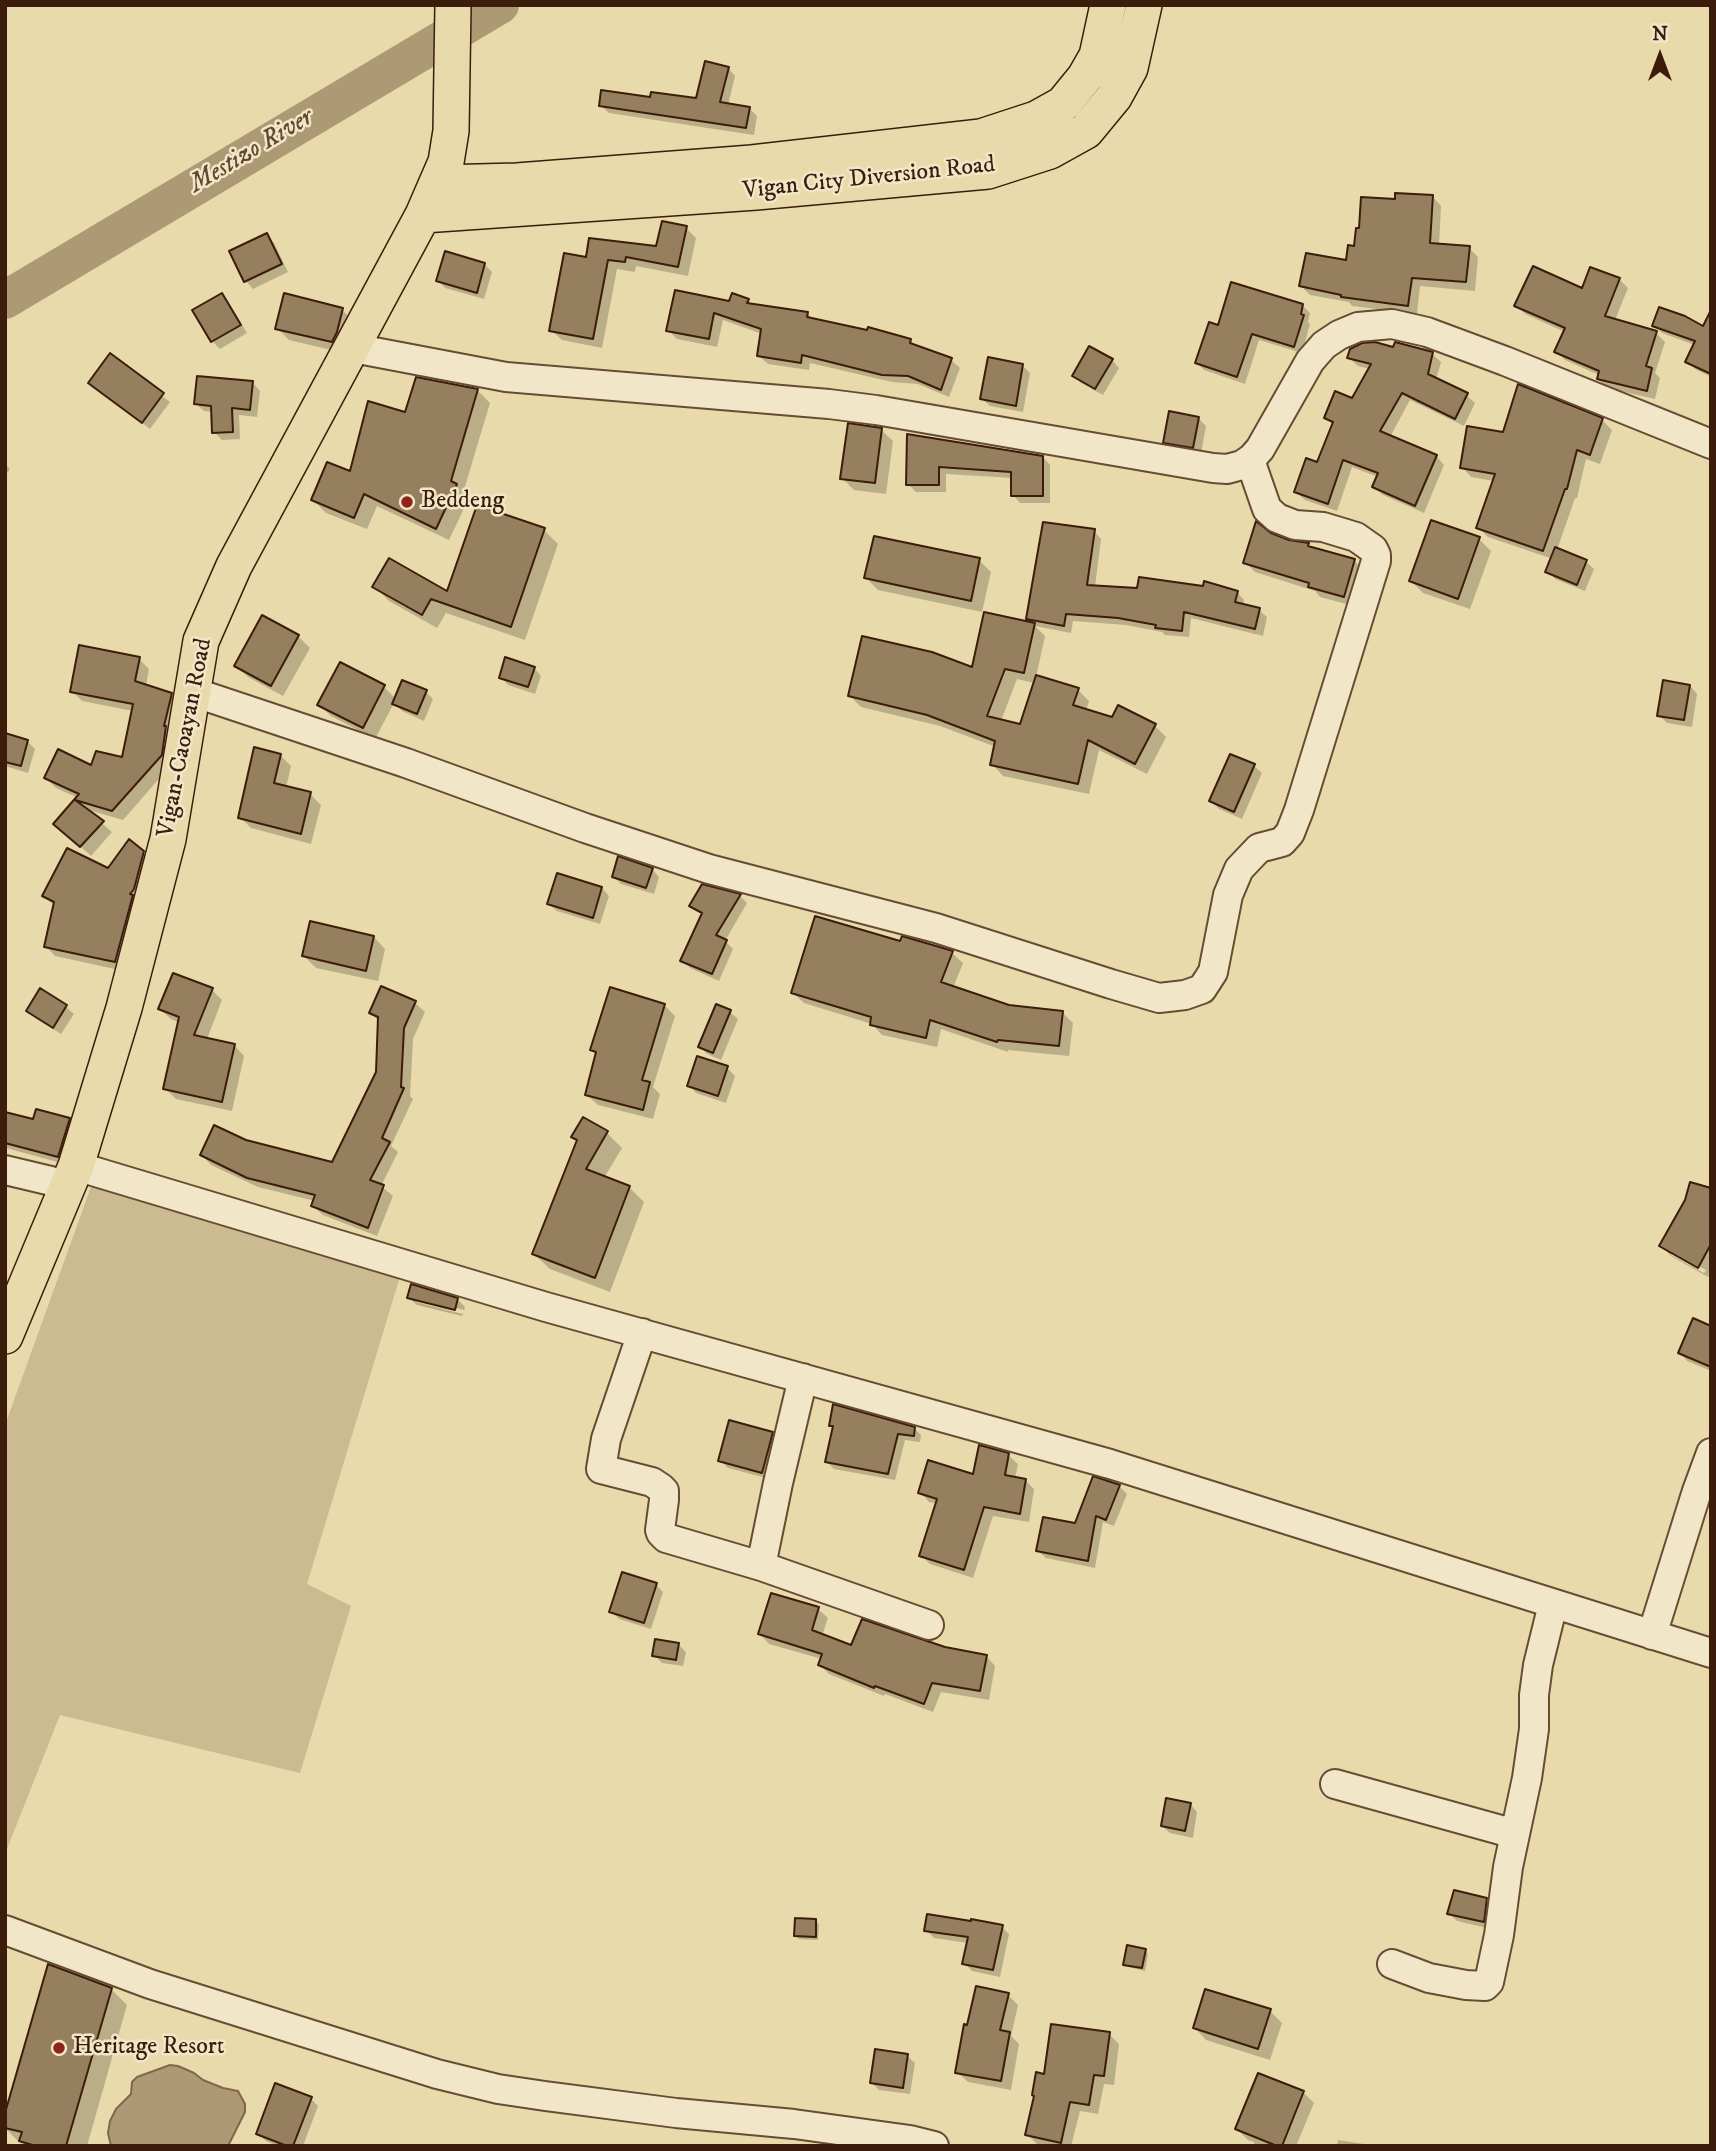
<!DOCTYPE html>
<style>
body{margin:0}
#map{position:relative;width:1716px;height:2151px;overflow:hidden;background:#e9daab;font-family:"IM FELL DW Pica",serif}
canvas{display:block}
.frame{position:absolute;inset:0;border:7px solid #3c1c0b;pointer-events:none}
.north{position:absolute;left:1625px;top:21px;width:70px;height:70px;-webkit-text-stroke:5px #f1e7c8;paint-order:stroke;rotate:0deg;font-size:19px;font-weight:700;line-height:28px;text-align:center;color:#3c1c0b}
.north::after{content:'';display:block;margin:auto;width:24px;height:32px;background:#3c1c0b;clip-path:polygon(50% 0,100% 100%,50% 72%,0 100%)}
</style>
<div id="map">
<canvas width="1716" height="2151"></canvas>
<div class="frame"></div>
<div class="north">N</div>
</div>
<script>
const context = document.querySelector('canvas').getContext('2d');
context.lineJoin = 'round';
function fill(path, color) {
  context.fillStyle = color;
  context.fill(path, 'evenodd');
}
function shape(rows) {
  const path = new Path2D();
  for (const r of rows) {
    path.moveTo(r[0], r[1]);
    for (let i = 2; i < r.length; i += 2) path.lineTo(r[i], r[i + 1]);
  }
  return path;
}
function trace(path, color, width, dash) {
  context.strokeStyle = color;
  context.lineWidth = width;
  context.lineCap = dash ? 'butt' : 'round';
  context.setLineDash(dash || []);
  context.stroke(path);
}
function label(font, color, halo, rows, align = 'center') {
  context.font = font + ' "IM FELL DW Pica",serif';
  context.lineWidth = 5;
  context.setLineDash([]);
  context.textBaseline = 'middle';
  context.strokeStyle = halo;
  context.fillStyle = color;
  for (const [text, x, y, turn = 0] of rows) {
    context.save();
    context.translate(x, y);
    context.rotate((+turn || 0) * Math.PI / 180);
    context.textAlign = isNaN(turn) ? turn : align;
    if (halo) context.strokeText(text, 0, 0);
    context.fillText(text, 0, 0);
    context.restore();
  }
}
const green = shape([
 [92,1184,402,1270,307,1584,351,1606,300,1773,60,1715,5,1854,5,1425]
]);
const water = shape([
 [170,2065,178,2066,194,2073,203,2080,223,2088,238,2091,245,2104,245,2112,228,2146,111,2146,108,2133,110,2121,116,2109,131,2094,132,2082,137,2077,170,2065]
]);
const shadow = shape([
 [728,68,735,76,728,105,749,108,757,116,754,135,609,113,601,106,651,99,697,100],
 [1432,196,1441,206,1439,245,1469,248,1478,257,1475,291,1420,286,1417,314,1352,306,1349,302,1310,295,1301,286,1347,262,1356,248,1396,201],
 [686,228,696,238,688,276,636,266,635,272,617,269,602,348,562,340,551,330,588,260,658,248],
 [266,235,274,243,288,272,253,289,246,281],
 [484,264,492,272,484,299,445,288,438,280],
 [1619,279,1628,288,1615,320,1656,333,1665,342,1655,373,1660,378,1655,399,1607,388,1598,379,1599,375,1565,360,1556,351,1565,332,1525,314,1517,305,1583,291],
 [222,295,229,303,247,333,220,349,212,341],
 [748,300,753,306,807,313,814,321,910,340,917,347,951,360,960,368,949,397,918,384,892,382,810,363,809,370,768,364,759,356,762,334,723,320,717,347,677,339,668,330,730,303],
 [1302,305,1310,313,1308,322,1310,324,1302,353,1259,340,1245,384,1204,370,1197,363,1219,327],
 [342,310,354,321,344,353,289,340,277,328],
 [1654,325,1711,331,1711,377,1695,369,1687,361,1695,345,1662,333],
 [1432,354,1441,362,1436,380,1466,395,1475,403,1464,426,1410,400,1390,437,1436,456,1444,465,1424,513,1383,495,1374,487,1378,477,1352,467,1337,511,1305,500,1296,492,1318,464,1334,426,1326,418,1353,400,1370,369,1358,366,1349,358],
 [110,356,170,402,150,429,90,383],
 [1112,360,1119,368,1103,395,1081,383,1074,376],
 [1022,365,1030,373,1023,412,990,406,982,399],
 [253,383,260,391,257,417,239,415,240,439,222,440,214,432,213,412,204,411,196,404],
 [477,390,490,403,463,493,469,498,449,540,377,506,367,529,326,513,313,500,351,474,406,414],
 [1199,419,1206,426,1201,454,1173,450,1165,442],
 [1602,420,1612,430,1600,464,1586,459,1577,498,1575,498,1557,550,1586,562,1594,569,1585,591,1555,579,1548,571,1553,559,1488,537,1478,527,1494,481,1471,477,1462,467,1504,434],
 [881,430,893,441,886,494,854,490,842,478],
 [909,436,1043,457,1050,465,1050,503,1020,503,1013,495,1013,478,946,474,946,492,916,492,908,484],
 [5,464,10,469,5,476],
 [544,530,558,544,525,640,446,613,437,628,389,601,375,587,448,593],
 [1094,531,1101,539,1095,587,1237,592,1244,600,1243,606,1259,610,1267,617,1263,636,1191,618,1189,637,1165,635,1162,632,1126,625,1073,621,1071,633,1035,626,1045,636,1036,677,1078,690,1089,701,1086,711,1113,719,1155,726,1166,737,1147,774,1099,750,1089,794,1003,776,992,764,996,747,940,726,861,707,850,696,974,670,986,614,1035,625,1028,618],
 [1017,679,1035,683,1022,726,1001,721],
 [1270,535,1289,542,1308,544,1313,549,1354,560,1364,571,1354,606,1320,597,1315,591,1255,572,1245,562],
 [1479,539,1491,551,1470,609,1423,593,1411,581],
 [979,560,991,572,982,612,878,590,866,578],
 [298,636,310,648,283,696,248,677,236,666],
 [139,659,149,669,146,686,171,695,181,705,171,765,123,820,85,809,112,832,91,856,56,824,78,798,56,788,46,778,123,759,133,711,82,701,72,691],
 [340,664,384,687,396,699,426,692,433,699,424,721,402,711,394,703,375,739,331,716,319,705],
 [534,668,541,676,535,694,508,685,501,677],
 [1690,686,1697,694,1692,727,1667,723,1659,715],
 [5,735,27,741,35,749,28,773,5,766],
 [280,755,291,766,286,788,310,794,321,805,311,844,251,828,240,817],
 [1254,766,1262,773,1242,819,1219,809,1211,801],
 [143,852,153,862,124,971,55,956,46,946,54,905,44,896,108,871],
 [652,869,659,877,654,894,621,884,614,877],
 [703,886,740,896,747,903,725,941,733,949,719,981,690,968,682,960,703,915,691,905],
 [602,888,609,896,600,924,557,911,549,904],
 [374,937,385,949,378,981,316,968,304,956],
 [903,938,952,953,963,963,953,988,1009,1007,1062,1012,1073,1023,1069,1056,1008,1050,1008,1052,941,1029,937,1047,882,1035,872,1024,804,1003,793,993,901,943],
 [381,988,415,1003,425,1012,413,1039,410,1096,413,1099,391,1146,398,1152,381,1186,393,1196,377,1236,323,1215,313,1206,315,1201,258,1187,211,1165,202,1155,245,1142,333,1164,377,1072,380,1022,371,1013],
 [212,990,222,1000,207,1039,234,1045,244,1056,232,1111,176,1099,165,1088,180,1023,171,1019,160,1009],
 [41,991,66,1007,74,1014,61,1034,36,1018,28,1011],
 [664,1005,675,1016,653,1087,660,1094,653,1119,598,1105,587,1095,598,1055,592,1049],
 [730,1012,738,1019,721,1060,707,1054,700,1047],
 [698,1058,727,1068,735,1076,726,1103,696,1093,689,1085],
 [5,1114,34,1122,69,1119,76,1127,65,1164,6,1148,5,1150],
 [584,1119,607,1133,622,1148,604,1178,629,1187,644,1202,610,1292,550,1269,534,1254,578,1141],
 [1711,1190,1711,1272,1708,1277,1671,1256,1661,1246],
 [1671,1251,1706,1270,1704,1273,1671,1255],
 [409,1298,457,1299,465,1307,462,1316,417,1305],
 [416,1298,464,1310,463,1314,416,1302],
 [1711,1328,1711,1371,1687,1361,1680,1353],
 [831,1425,914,1428,921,1435,920,1442,905,1440,895,1480,834,1469,827,1462,834,1428],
 [772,1433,780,1441,770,1479,728,1468,720,1460],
 [1008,1455,1018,1464,1015,1478,1025,1480,1034,1489,1029,1522,993,1516,973,1578,930,1564,921,1555,938,1504,929,1502,920,1492,975,1476],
 [1119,1486,1127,1494,1114,1526,1103,1522,1095,1568,1046,1558,1038,1551,1076,1525],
 [656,1585,663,1592,651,1629,619,1619,611,1611],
 [818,1609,828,1618,822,1636,852,1648,945,1649,986,1656,995,1666,989,1700,941,1692,933,1712,885,1694,884,1696,829,1674,820,1665,822,1659,769,1644,760,1634],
 [678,1644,686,1652,683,1666,662,1663,654,1655],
 [1190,1804,1197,1812,1193,1838,1170,1833,1162,1826],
 [1486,1900,1494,1907,1491,1929,1457,1921,1449,1913],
 [815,1921,819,1924,818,1940,799,1939,796,1936],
 [1002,1927,1009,1934,1000,1977,972,1971,964,1963,968,1943,934,1938,926,1930],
 [1145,1950,1148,1954,1145,1971,1128,1967,1125,1964],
 [111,1989,127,2005,87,2146,26,2146,19,2142,5,2128],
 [1008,1995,1018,2005,1011,2036,1019,2044,1011,2090,968,2082,957,2072,969,2027],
 [1270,2011,1282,2023,1270,2060,1206,2040,1195,2028],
 [1109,2034,1119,2044,1114,2085,1104,2084,1098,2114,1080,2111,1071,2146,1037,2144,1027,2134,1046,2076],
 [907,2056,915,2063,910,2094,879,2090,872,2083],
 [1303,2092,1314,2103,1296,2146,1254,2146,1254,2142,1248,2140,1237,2129],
 [311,2099,318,2106,303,2146,278,2146,266,2141,258,2133],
 [1338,2140,1377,2146,1337,2146]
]);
const river = shape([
 [5,300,500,5]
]);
const building = shape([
 [705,61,729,67,720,102,750,107,746,128,599,106,601,90,650,97,651,92,696,98,705,61],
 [1395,193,1433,195,1430,243,1470,246,1466,282,1412,278,1408,306,1341,297,1341,295,1299,286,1306,253,1346,260,1348,245,1354,246,1356,228,1359,228,1361,197,1395,199,1395,193],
 [662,221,687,226,678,267,626,257,625,262,608,260,593,339,549,331,564,253,586,257,589,238,656,246,662,221],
 [267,233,282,264,244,282,229,251,267,233],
 [445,251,485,263,477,293,436,281,445,251],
 [1533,266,1582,288,1590,267,1620,278,1605,316,1657,331,1646,366,1652,368,1647,391,1597,379,1599,371,1554,352,1565,328,1514,306,1533,266],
 [1231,282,1303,304,1301,314,1304,315,1294,347,1252,334,1237,377,1195,363,1209,322,1218,325,1231,282],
 [675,290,729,301,732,293,749,299,747,303,808,312,807,317,867,330,868,327,911,339,910,343,952,358,941,390,908,376,882,375,802,355,801,363,757,356,761,329,714,313,709,339,666,331,675,290],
 [222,293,241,325,211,342,192,310,222,293],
 [284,293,343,308,337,332,332,342,275,329,284,293],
 [1659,307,1685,316,1703,326,1711,310,1711,374,1685,362,1695,341,1652,326,1659,307],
 [1375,342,1393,347,1395,342,1433,352,1428,374,1468,393,1455,419,1402,393,1380,431,1437,455,1415,506,1372,487,1378,473,1343,460,1328,504,1294,492,1306,458,1317,462,1333,422,1324,418,1335,391,1352,398,1371,364,1347,358,1350,349,1362,343,1375,342],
 [1089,346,1113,359,1095,389,1072,376,1089,346],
 [110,353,164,393,142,423,88,383,110,353],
 [988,357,1023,364,1016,406,980,399,988,357],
 [197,376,253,381,250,410,232,408,233,432,212,433,211,406,194,404,197,376],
 [416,377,478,389,451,481,457,484,436,529,364,494,354,518,311,500,327,462,350,471,368,401,405,412,416,377],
 [1518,384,1603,418,1590,455,1577,450,1567,489,1565,489,1543,551,1476,528,1495,474,1460,468,1467,426,1503,432,1518,384],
 [1169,411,1199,417,1193,448,1163,443,1169,411],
 [848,423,882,428,875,483,840,479,848,423],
 [907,434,1043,456,1043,496,1011,496,1011,472,939,467,939,485,906,485,907,434],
 [477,505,545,528,511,627,431,599,422,615,372,587,389,558,447,591,477,505],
 [1431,520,1480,537,1458,599,1409,581,1431,520],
 [1256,521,1271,533,1289,540,1309,543,1308,546,1355,559,1344,597,1308,587,1309,583,1243,563,1256,521],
 [1043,522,1095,529,1087,585,1137,588,1139,577,1203,586,1204,581,1238,591,1235,602,1260,608,1255,629,1184,612,1182,631,1155,628,1156,625,1118,618,1066,614,1064,626,1026,619,1043,522],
 [874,536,980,558,971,601,864,578,874,536],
 [1555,547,1587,560,1577,585,1545,572,1555,547],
 [984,612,1035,623,1024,673,1005,669,987,716,1020,724,1036,675,1079,688,1073,705,1112,717,1118,705,1156,724,1135,764,1088,740,1078,784,990,765,995,741,927,715,848,696,862,636,932,652,972,667,984,612],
 [262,615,299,635,271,686,234,666,262,615],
 [79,645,140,657,135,681,172,693,164,726,166,726,162,755,112,811,75,800,104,821,80,847,53,824,79,794,44,778,58,749,91,765,96,751,122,757,133,704,70,692,79,645],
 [505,657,535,667,528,687,499,678,505,657],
 [340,662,385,685,363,728,317,705,340,662],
 [402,680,427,690,417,714,392,704,402,680],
 [1663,680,1690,685,1684,720,1657,716,1663,680],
 [5,733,28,740,21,766,5,762,5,733],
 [254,747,281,754,274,783,311,792,301,834,238,818,254,747],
 [1230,754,1255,764,1234,812,1209,801,1230,754],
 [129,839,144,851,134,889,130,894,133,895,115,962,44,947,54,902,42,896,67,848,108,868,129,839],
 [618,856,653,868,646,888,612,877,618,856],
 [557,873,602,887,593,918,547,904,557,873],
 [702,884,741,894,716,935,727,940,712,974,680,961,702,913,689,906,702,884],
 [815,916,900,941,902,936,953,951,941,982,1009,1005,1063,1011,1059,1046,998,1040,997,1042,930,1020,926,1038,870,1025,871,1017,791,993,815,916],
 [310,921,374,936,366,971,302,956,310,921],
 [173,973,213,988,194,1035,235,1044,222,1102,163,1089,179,1017,158,1009,173,973],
 [381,986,416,1001,404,1028,401,1087,404,1088,382,1138,390,1142,370,1180,384,1185,368,1228,311,1206,315,1195,247,1178,200,1155,214,1125,246,1140,332,1162,376,1072,378,1017,369,1013,381,986],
 [610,987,665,1004,642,1080,650,1082,643,1110,585,1095,596,1052,590,1050,610,987],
 [40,988,67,1005,53,1028,26,1011,40,988],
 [716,1004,731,1010,713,1053,698,1047,716,1004],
 [697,1056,728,1066,718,1096,687,1086,697,1056],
 [36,1109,70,1118,58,1157,5,1143,5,1112,33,1119,36,1109],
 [583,1117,608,1131,586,1169,630,1186,595,1278,532,1254,577,1140,571,1137,583,1117],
 [1690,1182,1711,1188,1711,1244,1698,1268,1659,1246,1685,1200,1690,1182],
 [411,1284,458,1298,455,1310,407,1298,411,1284],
 [1693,1318,1711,1326,1711,1367,1678,1353,1693,1318],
 [833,1404,915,1427,914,1436,898,1434,888,1474,825,1462,833,1426,829,1426,833,1404],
 [729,1420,773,1432,762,1473,718,1461,729,1420],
 [979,1445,1009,1453,1005,1475,1026,1479,1020,1514,984,1507,964,1570,919,1556,937,1499,918,1493,928,1460,973,1474,979,1445],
 [1093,1476,1120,1485,1106,1520,1096,1516,1088,1561,1036,1551,1043,1517,1075,1523,1093,1476],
 [622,1572,657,1583,644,1623,609,1612,622,1572],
 [771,1593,819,1607,812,1630,851,1645,862,1619,945,1647,987,1655,980,1691,932,1683,924,1704,875,1686,874,1688,818,1665,822,1654,758,1634,771,1593],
 [655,1639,679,1643,676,1660,652,1656,655,1639],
 [1166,1798,1191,1803,1185,1831,1161,1826,1166,1798],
 [1454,1890,1487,1898,1484,1922,1447,1914,1454,1890],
 [927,1914,971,1921,971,1919,1003,1925,993,1970,962,1964,968,1937,924,1931,927,1914],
 [795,1918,816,1919,816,1937,794,1936,795,1918],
 [1127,1945,1146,1949,1142,1968,1123,1965,1127,1945],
 [48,1964,112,1988,66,2146,36,2146,19,2141,22,2132,5,2128,5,2113,48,1964],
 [976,1986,1009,1993,1000,2030,1010,2032,1001,2081,955,2073,964,2024,967,2025,976,1986],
 [1205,1989,1271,2009,1258,2049,1193,2028,1205,1989],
 [1051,2024,1110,2032,1104,2076,1094,2075,1089,2105,1070,2102,1061,2143,1025,2135,1034,2096,1032,2095,1036,2072,1044,2074,1051,2024],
 [875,2049,908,2054,903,2088,870,2083,875,2049],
 [1258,2073,1304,2091,1282,2146,1277,2146,1235,2129,1258,2073],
 [275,2083,312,2097,293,2146,287,2146,256,2134,275,2083]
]);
const minor = shape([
 [353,348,506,377,829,404,876,410,1213,468,1227,469,1242,465,1252,458,1260,449,1310,361,1324,345,1339,335,1358,327,1392,324,1427,332,1505,361,1711,444],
 [193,692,406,763,585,828,709,869,936,928,1111,984,1159,998,1185,995,1202,989,1213,972,1228,895,1239,869,1259,848,1282,842,1290,833,1299,810,1376,561,1376,555,1373,549,1356,537,1323,527,1295,525,1277,518,1267,509,1250,460],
 [76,1166,546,1307,1110,1464,1711,1653],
 [5,1170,68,1185],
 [642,1333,606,1439,601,1469,652,1482,661,1488,664,1491,664,1500,660,1530,661,1533,666,1538,761,1566,929,1625],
 [761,1566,778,1483,803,1378],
 [1652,1635,1697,1491,1711,1453],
 [1335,1784,1515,1834],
 [5,1930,150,1984,437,2074,498,2089,545,2096,676,2113,794,2124,910,2140,934,2146],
 [1392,1964,1429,1978,1466,1985,1485,1986,1489,1982,1499,1935,1508,1867,1527,1778,1534,1729,1534,1695,1538,1665,1553,1604]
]);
const major = shape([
 [439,183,517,181,752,163,981,137,1036,119,1063,104,1085,77,1097,56,1108,5],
 [423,215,756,192,988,171,1050,151,1086,131,1114,97,1130,68,1144,5],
 [5,1336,76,1166,124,1008,168,839,201,641,234,566,423,215,446,162,451,131,453,5]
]);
const markers = [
 [407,502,7,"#8f2418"],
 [59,2048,7,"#8f2418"]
];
const streetNames = [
 ["Vigan City Diversion Road",869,179,-6],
 ["Vigan-Caoayan Road",186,738,-79]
];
const poiNames = [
 ["Beddeng",421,502],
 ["Heritage Resort",73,2048]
];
const waterNames = [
 ["Mestizo River",252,152,-31]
];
fill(green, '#ccba90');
fill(water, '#ae9975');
trace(water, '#80674b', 2);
fill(shadow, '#0003');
trace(river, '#ae9975', 38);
fill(building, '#967f5e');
trace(building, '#3c1c0b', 2);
trace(minor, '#674c33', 32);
trace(major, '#3c1c0b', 38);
trace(minor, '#f1e7c8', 28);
trace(major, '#e9daab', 35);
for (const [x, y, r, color] of markers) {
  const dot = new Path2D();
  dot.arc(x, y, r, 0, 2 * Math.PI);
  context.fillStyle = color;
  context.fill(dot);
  trace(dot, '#f1e7c8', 2.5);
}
label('24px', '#3c1c0b', '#f1e7c8', streetNames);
label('24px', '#3c1c0b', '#f1e7c8', poiNames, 'left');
label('italic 26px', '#644830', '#f1e7c8', waterNames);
</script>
